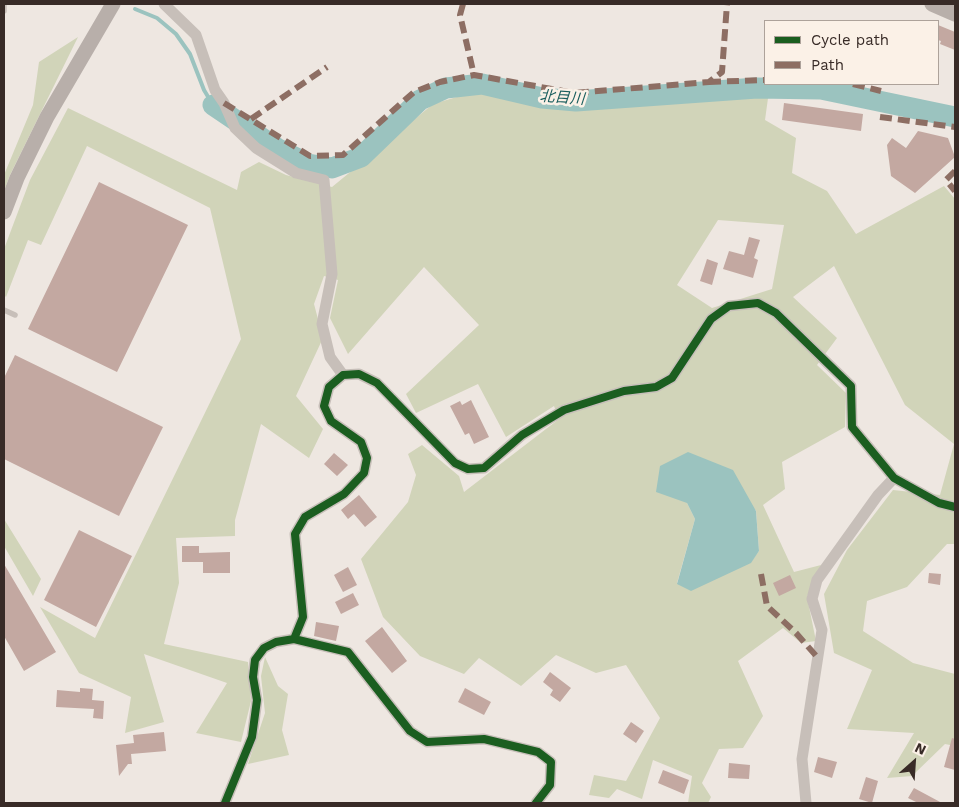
<!DOCTYPE html>
<meta charset="utf-8">
<style>
body{margin:0}
#map{position:relative;width:959px;height:807px;overflow:hidden;background:#eee7e1;font-family:"Work Sans",sans-serif}
canvas{display:block}
.frame{position:absolute;inset:0;border:5px solid #382b27;pointer-events:none}
.legend{position:absolute;left:764px;top:20px;width:175px;height:65px;box-sizing:border-box;background:#fbf1e7;border:1px solid #ada29a;margin:0;padding:6px 9px;list-style:none;font-size:15px;color:#382b27}
.legend li{display:flex;align-items:center;gap:10px;height:25px}
.legend b{width:25px;border:1px solid #ada29a}
.north{position:absolute;left:889px;top:737px;width:50px;height:50px;-webkit-text-stroke:4px #fbf1e7;paint-order:stroke;rotate:26deg;font-size:14px;font-weight:700;line-height:20px;text-align:center;color:#382b27}
.north::after{content:'';display:block;margin:auto;width:18px;height:22px;background:#382b27;clip-path:polygon(50% 0,100% 100%,50% 72%,0 100%)}
</style>
<div id="map">
<canvas width="959" height="807"></canvas>
<div class="frame"></div>
<ul class="legend">
<li><b style="height:6px;background:#1b5e20"></b>Cycle path</li>
<li><b style="height:6px;background:#8d6e63"></b>Path</li>
</ul>
<div class="north">N</div>
</div>
<script>
const context = document.querySelector('canvas').getContext('2d');
context.lineJoin = 'round';
function fill(path, color) {
  context.fillStyle = color;
  context.fill(path, 'evenodd');
}
function shape(rows) {
  const path = new Path2D();
  for (const r of rows) {
    path.moveTo(r[0], r[1]);
    for (let i = 2; i < r.length; i += 2) path.lineTo(r[i], r[i + 1]);
  }
  return path;
}
function trace(path, color, width, dash) {
  context.strokeStyle = color;
  context.lineWidth = width;
  context.lineCap = dash ? 'butt' : 'round';
  context.setLineDash(dash || []);
  context.stroke(path);
}
function label(font, color, halo, rows, align = 'center') {
  context.font = font + ' "Work Sans","Noto Sans JP",sans-serif';
  context.lineWidth = 5;
  context.setLineDash([]);
  context.textBaseline = 'middle';
  context.strokeStyle = halo;
  context.fillStyle = color;
  for (const [text, x, y, turn = 0] of rows) {
    context.save();
    context.translate(x, y);
    context.rotate((+turn || 0) * Math.PI / 180);
    context.textAlign = isNaN(turn) ? turn : align;
    if (halo) context.strokeText(text, 0, 0);
    context.fillText(text, 0, 0);
    context.restore();
  }
}
const green = shape([
 [78,37,10,175,4,191,4,175,33,105,39,62],
 [477,91,543,103,581,104,769,91,765,120,796,138,792,173,827,191,856,234,944,186,955,199,955,544,947,544,907,587,867,601,863,631,913,663,955,674,955,746,945,744,912,776,887,778,914,733,847,729,872,670,834,653,824,594,847,550,893,490,940,495,954,444,905,405,834,266,793,297,837,338,817,365,846,393,845,427,782,462,785,489,763,505,794,572,821,565,807,597,816,641,801,643,783,628,738,661,763,716,743,748,719,749,702,783,711,797,708,803,688,803,692,776,653,760,642,799,617,789,609,798,589,795,594,775,626,781,660,718,626,665,596,673,556,655,521,686,479,658,464,674,420,656,383,617,361,559,408,502,416,475,408,454,422,445,459,476,464,492,559,419,554,406,506,437,478,384,416,413,406,394,479,325,424,267,348,354,330,318,338,280,324,276,314,304,323,338,296,396,323,429,309,458,261,424,235,520,235,536,176,538,179,583,164,644,248,662,251,701,241,742,196,733,227,683,144,654,164,722,125,733,131,697,79,673,40,607,95,638,241,339,210,208,87,146,41,245,28,240,6,297,4,295,4,249,30,180,68,108,237,190,241,172,259,162,286,175,332,187,433,104],
 [718,220,784,225,772,289,712,308,677,285],
 [687,503,756,510,759,551,750,563,677,583,695,519],
 [4,519,41,579,33,596,4,546],
 [265,657,278,686,288,694,282,730,289,755,248,764,265,713,261,676]
]);
const water = shape([
 [688,452,733,470,756,511,759,551,751,563,691,591,677,584,695,519,687,503,656,492,660,466]
]);
const stream = shape([
 [135,9,157,18,176,34,190,54,204,90,213,105]
]);
const river = shape([
 [213,105,278,149,308,164,332,168,361,157,420,100,446,88,482,84,542,98,576,101,757,88,821,89,955,117]
]);
const building = shape([
 [938,25,955,32,955,50,940,44,941,41,938,40],
 [784,103,863,114,861,131,782,120],
 [918,131,948,138,955,157,915,193,891,176,887,145,892,138,906,148],
 [99,182,188,225,117,372,28,329],
 [749,237,760,240,754,258,758,260,753,278,723,269,729,251,744,255],
 [707,259,718,263,712,285,700,281],
 [15,355,163,427,119,516,4,459,4,378],
 [471,400,489,437,474,444,469,433,465,435,450,406,460,401,462,405],
 [334,453,348,465,337,476,324,464],
 [359,495,377,517,365,527,354,514,348,519,341,510],
 [79,530,132,556,96,627,44,600],
 [182,546,199,546,199,553,230,552,230,573,203,573,203,562,182,562],
 [4,564,56,652,24,671,4,636],
 [348,567,357,585,343,592,334,575],
 [929,573,941,574,940,585,928,583],
 [790,575,796,588,779,596,773,583],
 [353,593,359,605,341,614,335,602],
 [316,622,339,626,336,641,314,636],
 [382,627,407,661,392,673,365,641],
 [550,672,571,688,560,702,550,695,553,690,543,682],
 [80,688,93,689,92,700,104,701,103,719,93,718,94,709,56,707,57,690,80,692],
 [465,688,491,702,484,715,458,702],
 [631,722,644,731,636,743,623,734],
 [164,732,166,751,131,754,132,764,128,764,119,776,116,745,134,743,133,735],
 [952,738,955,739,955,770,944,767],
 [818,757,837,762,832,778,814,772],
 [729,763,750,765,749,779,728,778],
 [663,770,689,780,684,794,658,783],
 [866,777,878,781,872,803,859,799],
 [914,788,942,803,918,803,908,798]
]);
const lane = shape([
 [4,11,4,4],
 [4,310,15,315]
]);
const street = shape([
 [164,4,196,35,215,90,224,103,235,128,256,148,296,173,324,180,332,274,322,324,330,357,343,375],
 [294,639,303,617,295,534,305,517,344,494,364,473,367,458,361,442,331,421,324,406,329,387,343,375,359,374,377,383,455,463,468,469,484,468,522,435,564,410,624,391,656,387,672,378,711,319,729,306,758,303,776,313,851,386,852,427,894,478,939,503,955,507],
 [225,803,252,737,257,700,253,677,255,660,264,648,276,642,294,639,348,652,410,731,427,742,484,739,538,752,551,762,550,785,536,803],
 [806,803,802,759,822,630,812,599,817,580,878,495,894,478]
]);
const secondary = shape([
 [932,4,955,14],
 [4,212,17,178,47,117,113,4]
]);
const quiet = shape([
 [463,4,460,15,474,75],
 [709,82,765,80],
 [853,84,881,91],
 [224,103,310,156,343,155,414,92,440,82,474,75,574,93,709,82,722,72,727,4],
 [880,117,955,127],
 [251,119,327,67],
 [955,171,946,180,955,191],
 [761,574,767,606,796,633,818,658]
]);
const cycleway = shape([
 [294,639,303,617,295,534,305,517,344,494,364,473,367,458,361,442,331,421,324,406,329,387,343,375,359,374,377,383,455,463,468,469,484,468,522,435,564,410,624,391,656,387,672,378,711,319,729,306,758,303,776,313,851,386,852,427,894,478,939,503,955,507],
 [225,803,252,737,257,700,253,677,255,660,264,648,276,642,294,639,348,652,410,731,427,742,484,739,538,752,551,762,550,785,536,803]
]);
const waterNames = [
 ["北目川",562,98,4]
];
fill(green, '#d1d4b9');
fill(water, '#9bc3bf');
trace(stream, '#9bc3bf', 4);
trace(river, '#9bc3bf', 21);
fill(building, '#c3a8a1');
trace(lane, '#c7bfb9', 5.5);
trace(street, '#c7bfb9', 11);
trace(secondary, '#b8afaa', 15);
trace(quiet, '#8d6e63', 6, [12, 6]);
trace(cycleway, '#1b5e20', 8);
label('italic 15px', '#195d5d', '#fbf1e7', waterNames);
</script>
